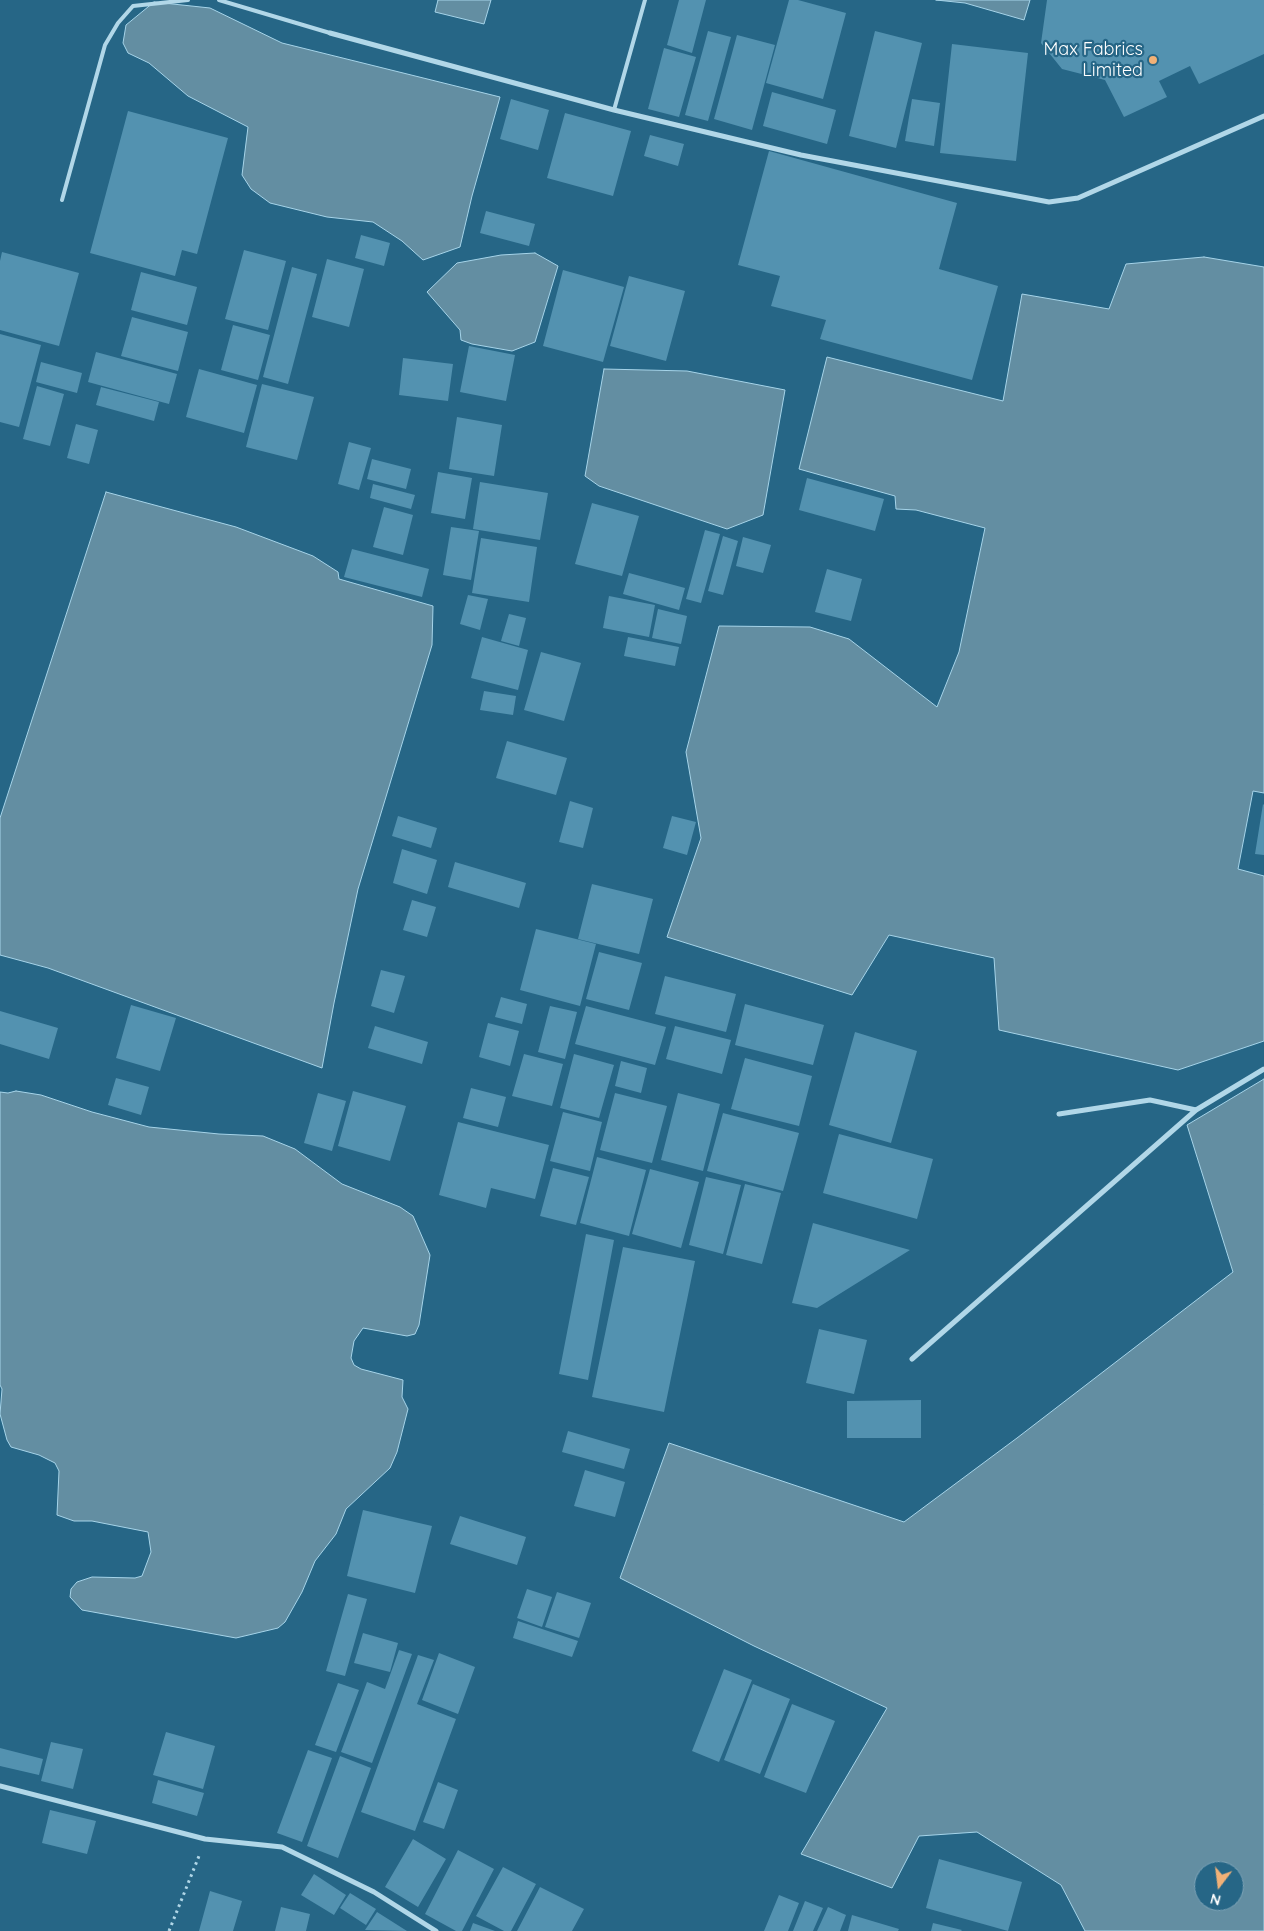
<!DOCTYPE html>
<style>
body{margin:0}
#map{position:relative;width:1264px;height:1931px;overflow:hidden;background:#266686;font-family:Quicksand,sans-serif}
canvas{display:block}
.north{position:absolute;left:1194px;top:1861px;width:50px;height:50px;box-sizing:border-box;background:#266686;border:1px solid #7da3b6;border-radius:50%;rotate:195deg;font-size:14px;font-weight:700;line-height:20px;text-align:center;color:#fff}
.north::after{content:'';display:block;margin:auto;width:18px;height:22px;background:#f1b177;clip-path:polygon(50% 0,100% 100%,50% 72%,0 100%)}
</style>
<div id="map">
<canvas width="1264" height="1931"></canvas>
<div class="north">N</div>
</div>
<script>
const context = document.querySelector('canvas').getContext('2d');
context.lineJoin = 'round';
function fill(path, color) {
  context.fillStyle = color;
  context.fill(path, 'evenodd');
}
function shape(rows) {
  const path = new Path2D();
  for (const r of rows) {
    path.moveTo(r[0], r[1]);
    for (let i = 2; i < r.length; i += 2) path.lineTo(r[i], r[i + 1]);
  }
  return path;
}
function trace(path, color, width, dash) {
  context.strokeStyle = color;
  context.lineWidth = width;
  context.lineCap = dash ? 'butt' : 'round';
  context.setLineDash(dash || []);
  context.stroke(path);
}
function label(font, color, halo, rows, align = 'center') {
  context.font = font + ' Quicksand,sans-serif';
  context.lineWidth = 4.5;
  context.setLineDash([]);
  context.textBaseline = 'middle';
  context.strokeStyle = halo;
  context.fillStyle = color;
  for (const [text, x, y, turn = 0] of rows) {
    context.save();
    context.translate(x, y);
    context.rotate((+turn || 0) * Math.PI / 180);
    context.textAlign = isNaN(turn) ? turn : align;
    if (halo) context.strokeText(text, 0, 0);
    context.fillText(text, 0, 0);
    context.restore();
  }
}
const water = shape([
 [438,0,491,0,484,24,435,12,438,0],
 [936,0,1030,0,1024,20,965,3,936,0],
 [154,2,210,8,282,43,500,97,472,196,460,247,423,260,402,241,373,222,327,217,270,203,251,189,242,175,248,127,188,96,149,63,128,53,123,43,126,25,154,2],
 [535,253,558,266,535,342,512,351,472,344,461,340,460,330,427,292,457,263,501,255,535,253],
 [1204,257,1264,267,1264,793,1253,791,1238,869,1264,876,1264,1041,1178,1070,999,1030,994,958,889,935,852,995,667,937,701,838,686,752,719,626,810,627,849,639,937,707,959,652,985,528,916,510,896,509,895,496,799,469,827,357,1003,401,1022,294,1109,309,1126,264,1204,257],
 [604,369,687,371,785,390,763,515,727,529,599,486,585,476,604,369],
 [106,492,236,527,313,556,338,572,339,579,433,606,432,645,358,889,334,1003,322,1068,48,968,0,955,0,818,106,492],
 [1264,1079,1264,1931,1085,1931,1061,1885,977,1832,919,1836,892,1888,801,1854,887,1708,754,1646,620,1578,669,1443,904,1522,1017,1438,1233,1272,1187,1125,1264,1079],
 [1204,1871,1234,1871,1234,1901,1204,1901,1204,1871],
 [16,1091,41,1095,92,1112,149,1127,219,1134,263,1136,295,1149,342,1184,400,1207,413,1216,430,1255,419,1325,415,1334,407,1336,363,1328,354,1341,351,1358,354,1365,361,1369,403,1380,402,1397,408,1409,397,1452,390,1468,346,1509,336,1534,315,1561,302,1592,285,1622,278,1628,236,1638,82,1610,70,1597,71,1589,77,1582,92,1577,135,1578,142,1576,151,1552,148,1532,92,1521,74,1521,57,1515,59,1471,55,1463,39,1455,11,1447,7,1440,0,1414,2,1389,0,1385,0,1092,8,1093,16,1091]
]);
const building = shape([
 [679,0,706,0,692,53,667,45],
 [789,0,798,0,846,13,823,99,766,83],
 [1047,0,1264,0,1264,54,1199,84,1190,66,1159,81,1167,97,1124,117,1105,80,1062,69,1041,43],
 [708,31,731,37,708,121,685,115],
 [875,31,922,43,896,148,849,136],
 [737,35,775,45,752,130,714,119],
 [952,44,1028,53,1016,161,940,153],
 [664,48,696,57,679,117,648,109],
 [772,92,836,110,827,144,763,126],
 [511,99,549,110,538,150,500,139],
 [912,99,940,103,934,146,905,141],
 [128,111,228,138,197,254,182,250,175,276,90,253],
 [565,113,631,131,613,196,547,178],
 [650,135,684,144,678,166,644,156],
 [769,151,957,203,939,269,998,286,972,380,820,339,826,320,771,306,780,276,738,265],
 [486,211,535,224,529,246,480,233],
 [361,235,390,243,384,266,355,258],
 [244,250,286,261,268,330,225,319],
 [2,252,79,273,59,346,0,330,0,261],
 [327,259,364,269,349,327,312,317],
 [292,267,317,274,288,384,263,377],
 [563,270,624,287,603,362,543,346],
 [141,272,197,287,187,325,131,310],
 [629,276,685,291,666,361,610,346],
 [132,317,188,332,178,371,121,356],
 [233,325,270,335,258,380,221,370],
 [0,334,41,345,19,427,0,422],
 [469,346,515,355,506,401,460,392],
 [96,352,177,374,169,404,88,382],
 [403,358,453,364,448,401,399,395],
 [41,362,82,373,77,393,36,382],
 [199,369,257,385,244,433,186,417],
 [262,384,314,397,297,460,246,447],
 [37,386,64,394,50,446,23,439],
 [101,387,159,402,154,421,96,405],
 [457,417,502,425,494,476,449,469],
 [76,424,98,430,89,464,67,458],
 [349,442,371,448,359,490,338,484],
 [372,459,411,469,406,489,367,479],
 [438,472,472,478,465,519,431,513],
 [807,478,884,499,875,531,799,510],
 [480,482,548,493,540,540,473,529],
 [373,484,415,495,411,509,370,498],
 [592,503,639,516,622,576,575,564],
 [384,507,413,515,403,555,373,547],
 [451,527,479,531,471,580,443,575],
 [705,530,720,534,701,603,686,599],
 [723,536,738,541,723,595,708,591],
 [743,537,771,545,763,573,736,566],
 [481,538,537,547,529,602,472,593],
 [352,549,429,569,422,597,344,577],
 [827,569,862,579,851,621,815,612],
 [629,573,685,588,679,610,623,594],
 [468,595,488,599,480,630,460,624],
 [609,596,655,605,649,637,603,628],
 [658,609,687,616,681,644,652,638],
 [509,614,526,618,519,646,501,641],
 [482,637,528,650,518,690,471,678],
 [628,637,679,647,675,666,624,656],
 [541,652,581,663,564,721,524,710],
 [484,691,516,696,513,715,480,710],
 [507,741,567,758,556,795,496,778],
 [570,801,593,808,583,848,559,842],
 [1263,804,1264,805,1264,855,1255,854],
 [398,816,437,828,431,848,392,836],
 [672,816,696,822,687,855,663,848],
 [402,849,437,860,427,894,393,883],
 [455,862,526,883,519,908,448,887],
 [592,884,653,899,639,954,578,939],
 [412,900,436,907,427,937,403,930],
 [536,929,596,944,580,1006,520,990],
 [599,952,642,963,629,1010,586,999],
 [381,970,405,976,394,1013,371,1006],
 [665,976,736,994,726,1032,655,1014],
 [501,997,527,1004,522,1024,495,1017],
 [745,1004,824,1025,813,1065,735,1045],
 [131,1005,176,1018,160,1071,116,1058],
 [550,1006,577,1012,565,1059,538,1052],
 [586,1006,666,1027,655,1065,575,1044],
 [0,1011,58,1028,49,1059,0,1044],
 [488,1023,519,1031,510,1066,479,1057],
 [375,1026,428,1042,422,1064,368,1048],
 [675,1026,731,1040,722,1074,666,1059],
 [855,1032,917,1051,891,1143,829,1125],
 [524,1054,563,1064,552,1106,512,1096],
 [574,1054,614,1065,599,1118,560,1108],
 [745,1058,812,1076,799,1126,731,1109],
 [621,1061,647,1068,641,1093,615,1086],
 [116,1078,149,1087,141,1115,108,1105],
 [471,1088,506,1097,498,1127,463,1118],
 [353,1091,406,1106,390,1161,338,1146],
 [318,1093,346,1101,332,1151,304,1143],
 [615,1093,667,1106,652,1163,600,1150],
 [678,1093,720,1104,703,1171,661,1160],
 [563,1112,602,1122,590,1171,550,1161],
 [723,1113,799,1133,783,1191,707,1171],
 [458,1122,549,1145,535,1199,491,1188,486,1208,439,1195],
 [839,1134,933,1159,917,1219,823,1193],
 [597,1157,646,1170,629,1236,580,1223],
 [553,1168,589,1177,576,1225,540,1216],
 [650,1169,699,1182,681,1248,632,1234],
 [706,1177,741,1185,723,1254,689,1245],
 [745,1184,781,1193,762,1264,726,1255],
 [813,1223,910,1250,817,1308,792,1303],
 [586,1234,614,1240,588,1380,559,1374],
 [623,1247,695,1261,664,1412,592,1397],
 [819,1329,867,1340,854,1394,806,1383],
 [921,1400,921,1438,847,1438,847,1401],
 [568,1431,630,1449,624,1469,562,1452],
 [585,1470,625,1482,615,1517,574,1506],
 [363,1510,432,1526,415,1593,347,1576],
 [460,1516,526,1537,517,1565,450,1544],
 [527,1589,552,1597,542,1627,517,1618],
 [557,1592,591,1603,579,1638,545,1627],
 [348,1594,367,1599,345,1676,326,1671],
 [518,1621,578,1641,572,1657,513,1638],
 [363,1633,398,1643,390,1672,354,1663],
 [399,1650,412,1654,372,1763,341,1752,367,1682,385,1689],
 [439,1653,475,1667,458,1714,422,1700],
 [418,1655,434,1660,417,1704,456,1719,415,1831,361,1812],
 [724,1669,752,1680,719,1762,692,1751],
 [338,1683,359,1690,336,1752,315,1745],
 [753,1684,790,1699,760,1774,724,1760],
 [792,1704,835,1721,806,1793,764,1777],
 [166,1732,215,1746,203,1789,153,1775],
 [51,1742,83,1749,73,1789,41,1781],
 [0,1748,43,1759,39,1775,0,1766],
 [308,1750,332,1758,302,1842,277,1833],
 [340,1756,371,1768,338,1858,307,1846],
 [158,1780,204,1793,197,1816,152,1803],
 [438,1782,458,1790,444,1829,423,1822],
 [50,1810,96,1821,87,1854,42,1843],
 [413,1839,446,1859,418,1907,385,1887],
 [458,1850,494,1869,462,1931,456,1931,425,1914],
 [939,1859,1022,1882,1008,1931,926,1908],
 [503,1867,536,1884,511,1931,504,1931,476,1916],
 [314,1874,346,1895,334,1915,301,1895],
 [540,1887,584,1909,572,1931,517,1931],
 [210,1891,242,1901,233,1931,199,1931],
 [350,1893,376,1909,366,1925,340,1908],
 [779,1895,799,1903,788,1931,764,1931],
 [805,1901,823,1908,813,1931,793,1931],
 [281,1907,310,1914,306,1931,275,1931],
 [828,1907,846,1915,840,1931,817,1931],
 [377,1912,407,1931,365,1930],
 [852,1915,899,1929,898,1931,848,1931],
 [473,1923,495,1931,470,1931],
 [933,1923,962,1930,961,1931,931,1931]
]);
const path = shape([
 [169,1931,199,1856]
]);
const service = shape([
 [219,0,330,33],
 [614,110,645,0],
 [62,200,105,45,118,23,133,6,188,0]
]);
const minor = shape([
 [330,33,614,110,801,155,1049,202,1078,198,1264,116],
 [1059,1114,1150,1100,1196,1110,1264,1069],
 [912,1359,1196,1110],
 [0,1786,205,1839,282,1847,374,1892,436,1931]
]);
const markers = [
 [1153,60,5,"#f1b177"]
];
const poiNames = [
 ["Max Fabrics",1143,50],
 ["Limited",1143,71]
];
fill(water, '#638ea2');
trace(water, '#a6d4e9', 1);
fill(building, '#5392b0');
trace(path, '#b1d7e8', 3, [2.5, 4]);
trace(service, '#b1d7e8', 4);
trace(minor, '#b1d7e8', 5);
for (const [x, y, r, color] of markers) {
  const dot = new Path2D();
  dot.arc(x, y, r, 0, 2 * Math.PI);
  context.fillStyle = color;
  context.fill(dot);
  trace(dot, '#266686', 2);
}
label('18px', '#fff', '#266686', poiNames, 'right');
</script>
